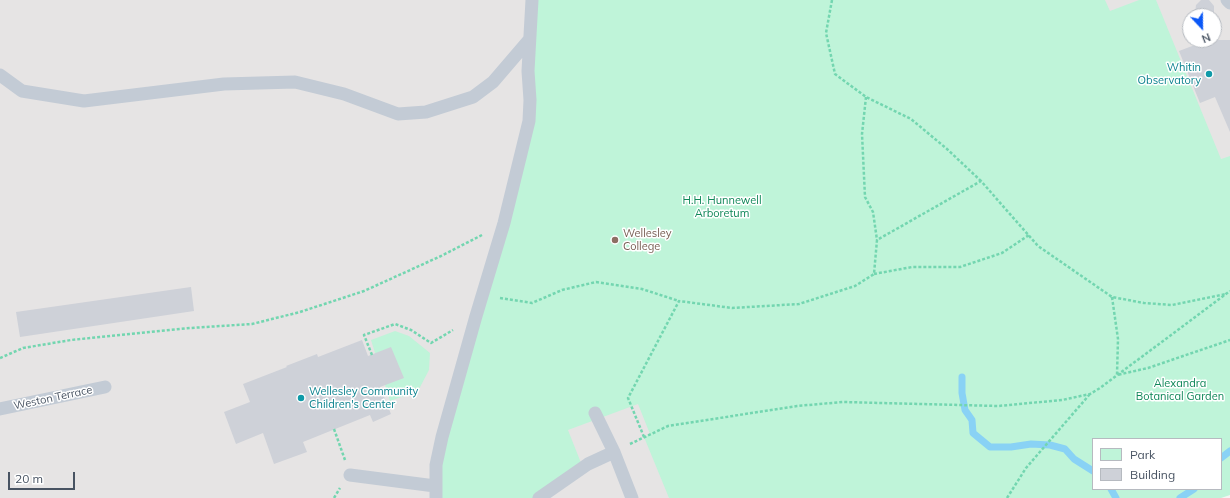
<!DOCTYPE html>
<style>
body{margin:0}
#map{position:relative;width:1230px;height:498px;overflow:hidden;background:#f5f3f3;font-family:Mulish,sans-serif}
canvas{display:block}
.legend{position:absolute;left:1092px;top:438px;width:130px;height:52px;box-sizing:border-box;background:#fff;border:1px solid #b6bac0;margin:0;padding:5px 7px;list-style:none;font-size:12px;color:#485362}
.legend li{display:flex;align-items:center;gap:8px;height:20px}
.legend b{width:20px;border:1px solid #b6bac0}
.north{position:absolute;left:1182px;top:8px;width:40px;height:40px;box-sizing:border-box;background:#fff;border:1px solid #b6bac0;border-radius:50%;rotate:158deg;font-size:11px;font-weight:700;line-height:16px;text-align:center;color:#485362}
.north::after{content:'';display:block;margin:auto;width:14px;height:18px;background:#0b58f7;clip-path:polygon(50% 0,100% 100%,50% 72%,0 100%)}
.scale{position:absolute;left:8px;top:472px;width:67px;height:18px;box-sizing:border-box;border:2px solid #485362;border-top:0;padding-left:5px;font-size:12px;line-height:14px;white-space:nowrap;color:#485362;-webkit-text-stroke:3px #fff;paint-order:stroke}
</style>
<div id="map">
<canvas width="1230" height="498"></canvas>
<ul class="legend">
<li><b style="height:11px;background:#bff4d9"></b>Park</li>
<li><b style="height:11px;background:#ced1d8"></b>Building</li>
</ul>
<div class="north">N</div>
<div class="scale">20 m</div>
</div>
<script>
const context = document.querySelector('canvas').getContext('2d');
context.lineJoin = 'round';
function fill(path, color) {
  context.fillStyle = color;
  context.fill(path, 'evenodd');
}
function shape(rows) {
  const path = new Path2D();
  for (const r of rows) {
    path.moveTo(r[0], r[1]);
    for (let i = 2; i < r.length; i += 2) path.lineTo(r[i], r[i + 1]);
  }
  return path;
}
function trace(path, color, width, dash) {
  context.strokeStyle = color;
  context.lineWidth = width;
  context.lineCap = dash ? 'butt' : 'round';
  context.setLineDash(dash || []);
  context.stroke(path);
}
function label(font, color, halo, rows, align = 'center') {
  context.font = font + ' Mulish,sans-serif';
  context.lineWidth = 3;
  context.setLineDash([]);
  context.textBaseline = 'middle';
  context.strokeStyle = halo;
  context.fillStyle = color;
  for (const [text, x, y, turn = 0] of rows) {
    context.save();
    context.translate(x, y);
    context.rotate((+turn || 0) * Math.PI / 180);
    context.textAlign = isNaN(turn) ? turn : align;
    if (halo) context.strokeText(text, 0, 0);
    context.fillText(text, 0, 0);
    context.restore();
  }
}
const education = shape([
 [0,0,1230,0,1230,487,1197,498,0,498],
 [1190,16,1214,16,1214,40,1190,40],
 [1093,439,1221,439,1221,489,1093,489]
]);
const green = shape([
 [532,0,1105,0,1110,11,1139,0,1156,0,1221,159,1230,156,1230,495,1221,498,669,498,644,437,650,434,638,404,568,430,583,468,539,498,436,498,435,486,529,121],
 [1093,439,1221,439,1221,489,1093,489],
 [395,331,409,336,430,353,429,370,418,391,390,401,371,340]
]);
const stream = shape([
 [962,377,962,393,965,410,972,420,973,433,990,447,1011,447,1031,444,1050,445,1065,449,1074,459,1093,471],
 [1221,458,1230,451],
 [1111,489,1116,498],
 [1180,498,1194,489]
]);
const building = shape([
 [1201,0,1209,0,1214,6,1214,16,1198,16,1195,13,1196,5],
 [1208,40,1230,40,1230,132,1215,97,1200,103,1179,51],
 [191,287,194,311,20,337,16,312],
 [362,340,368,356,391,347,404,378,380,387,391,414,373,422,370,415,303,442,307,452,274,464,263,433,236,444,224,412,250,402,243,384,287,367,286,366,317,354,318,357]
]);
const path = shape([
 [832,0,826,33,835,74,866,97,911,119,947,149,981,181],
 [866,97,862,134,865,197,873,212,877,240],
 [874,274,912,267,960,267,1002,253,1029,235],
 [1112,297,1118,339,1117,375,1148,368,1230,340],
 [500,298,532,303,562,290,596,282,642,289,679,301],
 [372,355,364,335,395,324,411,330,431,343,453,330],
 [0,358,23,348,71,340,190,328,252,324,300,312,364,291,441,256,482,235],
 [334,429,345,460],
 [644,437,628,398,679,301,732,308,799,304,855,286,874,274,877,240,981,181,1038,246,1112,297,1144,303,1172,305,1226,294],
 [630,444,668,426,797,406,843,402,998,406,1062,400,1090,394,1100,388,1230,291],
 [334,498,340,488],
 [1007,498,1026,468,1090,394]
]);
const service = shape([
 [1227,0,1230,3],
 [0,75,22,91,84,101,224,84,295,82,344,94,398,114,426,112,473,97,493,82,529,40],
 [0,409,105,387],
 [595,413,614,452,632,498],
 [350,475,435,486],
 [436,498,436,465,442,437,476,316,504,223,529,121,530,100,528,71,532,0],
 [539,498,588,464,614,452]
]);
const markers = [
 [1209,74,4,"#0f9aa8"],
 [615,240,4,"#8d6e63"],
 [301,398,4,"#0f9aa8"]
];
const cultureNames = [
 ["Whitin",1201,68],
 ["Observatory",1201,81],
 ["Wellesley Community",309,392,"left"],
 ["Children's Center",309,405,"left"]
];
const parkNames = [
 ["H.H. Hunnewell",722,201],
 ["Arboretum",722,214],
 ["Alexandra",1180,384],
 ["Botanical Garden",1180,397]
];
const educationNames = [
 ["Wellesley",623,234],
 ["College",623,247]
];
const streetNames = [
 ["Weston Terrace",53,398,-12]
];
fill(education, '#e6e4e4');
fill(green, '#bff4d9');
trace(stream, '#89d2f5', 7);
fill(building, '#ced1d8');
trace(path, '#73d6b0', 2.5, [3, 2]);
trace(service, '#c3cbd5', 13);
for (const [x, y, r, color] of markers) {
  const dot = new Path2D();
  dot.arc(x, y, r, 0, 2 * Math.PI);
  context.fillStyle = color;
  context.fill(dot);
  trace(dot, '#fff', 1.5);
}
label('11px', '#0d838f', '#fff', cultureNames, 'right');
label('11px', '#0f8758', '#fff', parkNames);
label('11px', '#785e54', '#fff', educationNames, 'left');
label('11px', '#485362', '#fff', streetNames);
</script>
